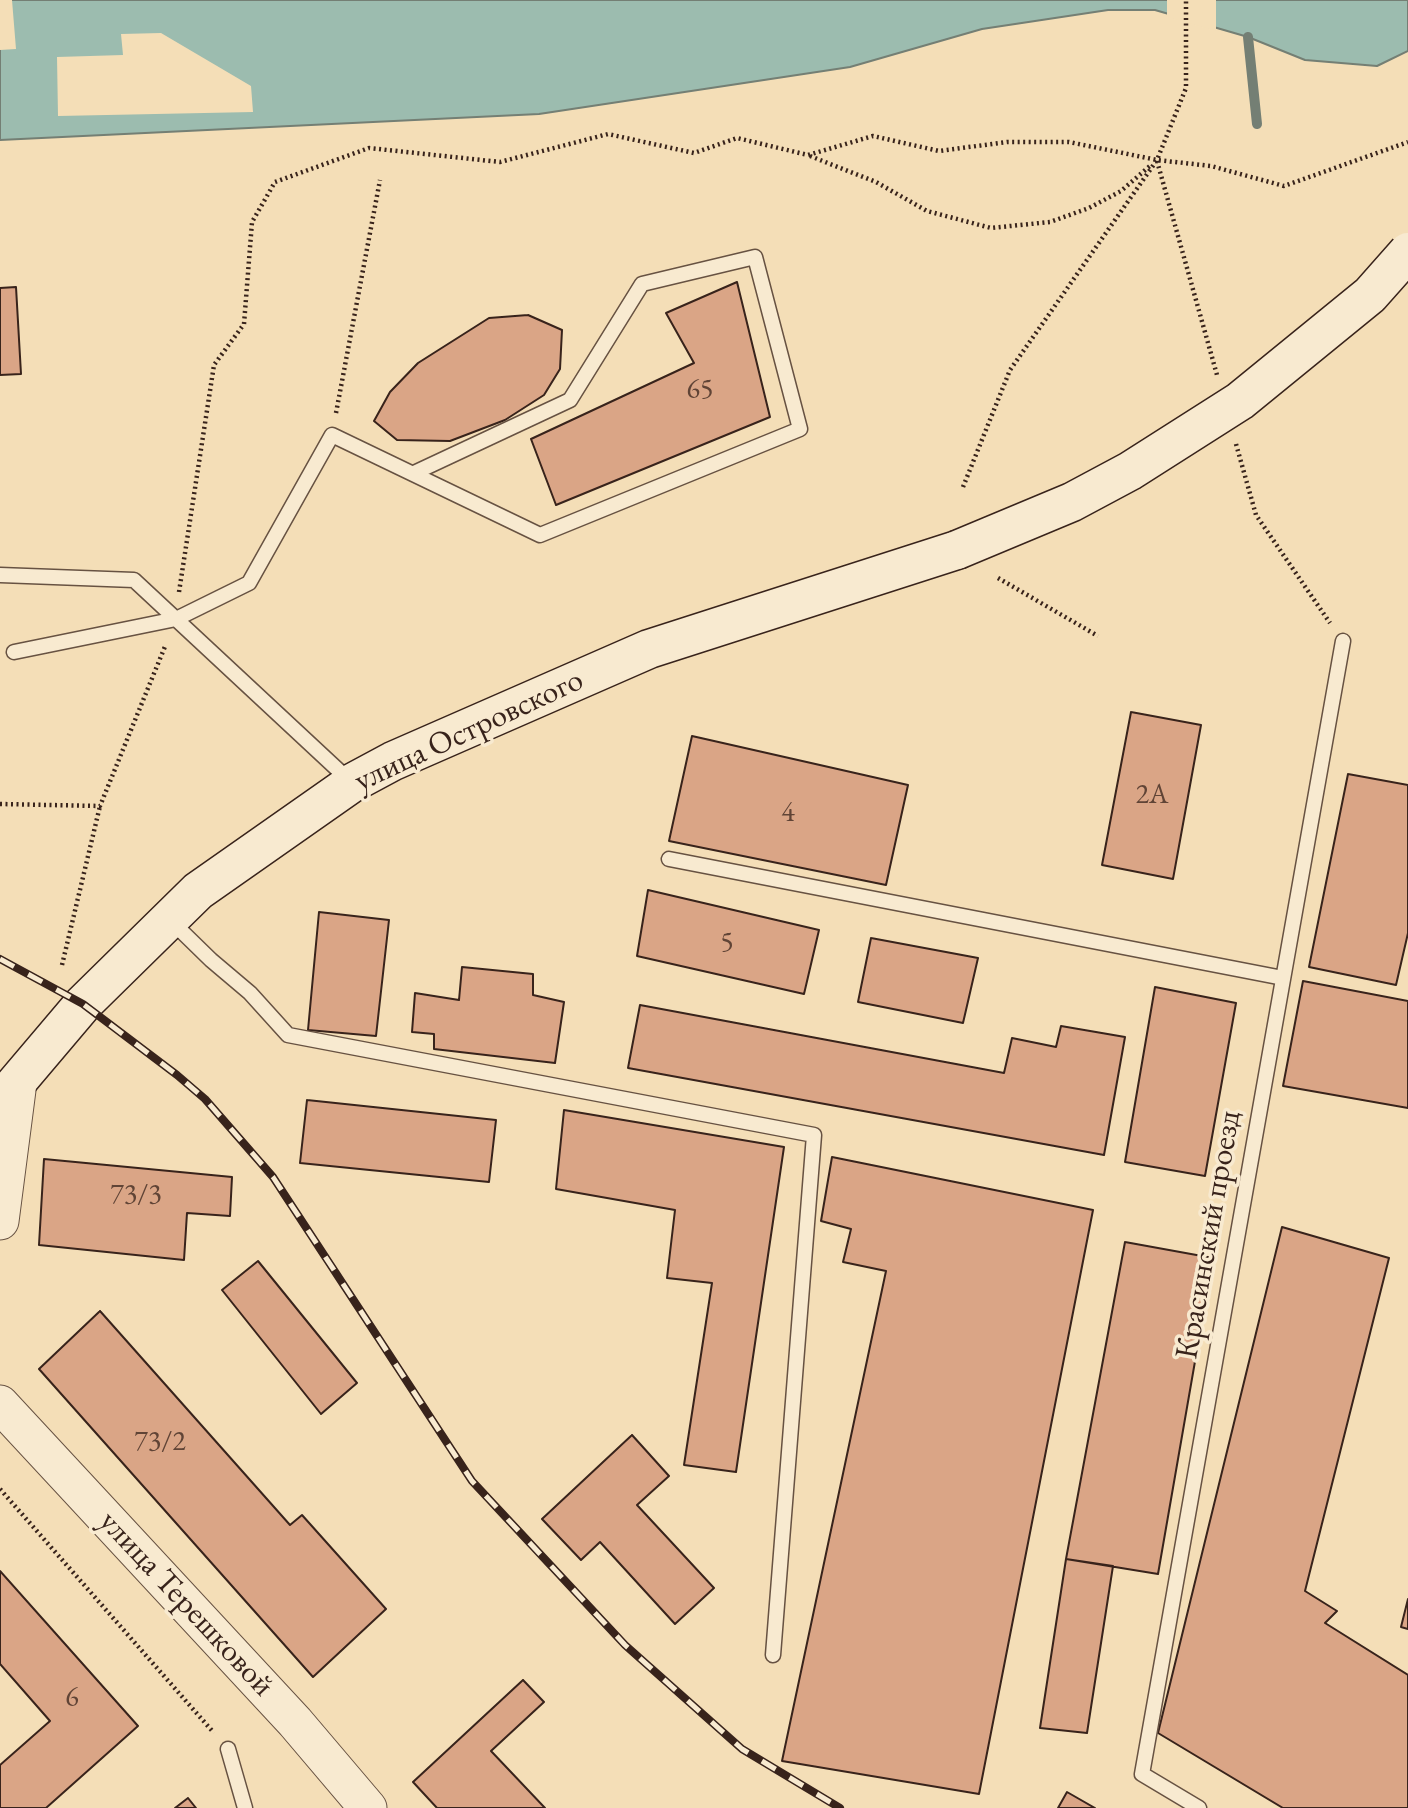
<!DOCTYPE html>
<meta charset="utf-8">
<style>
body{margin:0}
canvas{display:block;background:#f4deb7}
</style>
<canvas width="1408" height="1808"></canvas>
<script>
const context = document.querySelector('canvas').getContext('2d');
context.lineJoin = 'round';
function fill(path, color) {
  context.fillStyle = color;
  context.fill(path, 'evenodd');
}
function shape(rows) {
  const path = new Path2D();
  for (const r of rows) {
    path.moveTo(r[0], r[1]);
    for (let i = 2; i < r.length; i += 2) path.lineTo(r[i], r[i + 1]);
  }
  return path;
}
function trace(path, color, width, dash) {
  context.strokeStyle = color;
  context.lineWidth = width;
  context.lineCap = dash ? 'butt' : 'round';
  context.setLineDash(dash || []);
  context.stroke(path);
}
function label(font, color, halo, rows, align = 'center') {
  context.font = font + ' "EB Garamond",serif';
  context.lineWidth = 7;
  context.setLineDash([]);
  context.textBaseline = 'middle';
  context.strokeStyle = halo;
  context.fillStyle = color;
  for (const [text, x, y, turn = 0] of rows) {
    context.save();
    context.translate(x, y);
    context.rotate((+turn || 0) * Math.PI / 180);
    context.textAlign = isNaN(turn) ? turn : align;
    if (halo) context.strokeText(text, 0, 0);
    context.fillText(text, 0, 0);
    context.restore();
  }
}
const water = shape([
 [0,0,1408,0,1408,51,1377,66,1305,60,1248,37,1155,10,1108,10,982,29,850,67,539,114,0,140,0,0]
]);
const pier = shape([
 [0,0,12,0,16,49,0,50],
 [1167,0,1216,0,1216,31,1167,17],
 [161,33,251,86,253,112,58,116,57,57,123,55,121,34]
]);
const stream = shape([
 [1248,37,1257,124]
]);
const building = shape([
 [737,282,770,417,556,505,531,439,694,363,666,313,737,282],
 [16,287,21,374,0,375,0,288,16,287],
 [528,315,562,330,560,369,544,395,505,420,450,441,397,440,374,421,390,392,418,363,489,318,528,315],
 [1131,712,1201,725,1173,879,1102,865,1131,712],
 [692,736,908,785,886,885,669,841,692,736],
 [1348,774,1408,785,1408,933,1396,985,1309,967,1348,774],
 [648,890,819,930,804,994,637,956,648,890],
 [319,912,389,920,376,1036,308,1030,319,912],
 [871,938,978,958,963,1023,858,1002,871,938],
 [462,967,533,974,533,995,564,1002,555,1063,434,1049,434,1034,412,1032,415,993,459,1000,462,967],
 [1303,981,1408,1001,1408,1108,1283,1086,1303,981],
 [1155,987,1236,1003,1205,1176,1125,1162,1155,987],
 [640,1005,1004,1073,1012,1038,1056,1047,1061,1026,1125,1037,1104,1155,628,1068,640,1005],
 [307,1100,496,1120,489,1182,300,1163,307,1100],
 [564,1110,784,1147,736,1472,684,1465,712,1283,667,1278,675,1210,556,1189,564,1110],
 [832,1157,1093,1210,979,1794,782,1761,886,1271,843,1262,851,1229,821,1221,832,1157],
 [44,1159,232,1177,230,1216,187,1213,184,1260,39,1245,44,1159],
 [1282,1227,1389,1258,1305,1591,1337,1611,1325,1623,1408,1675,1408,1808,1283,1808,1158,1733,1282,1227],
 [1125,1242,1213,1258,1158,1574,1066,1559,1125,1242],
 [258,1261,357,1383,321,1414,222,1290,258,1261],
 [100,1311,290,1525,302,1515,386,1609,313,1677,39,1369,100,1311],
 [632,1435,669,1476,637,1505,714,1588,675,1624,600,1542,581,1560,542,1519,632,1435],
 [1066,1559,1113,1566,1087,1733,1040,1728,1066,1559],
 [0,1571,138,1726,46,1808,0,1808,0,1765,50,1721,0,1664,0,1571],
 [1408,1599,1408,1629,1401,1627,1408,1599],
 [523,1680,544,1702,491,1751,545,1808,437,1808,413,1782,523,1680],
 [1067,1792,1095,1808,1058,1808,1067,1792],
 [188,1798,196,1808,175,1808,188,1798]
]);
const path = shape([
 [810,156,876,182,927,211,991,228,1050,222,1089,208,1121,191,1151,165],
 [1157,161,1217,375],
 [336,413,380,180],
 [1236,444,1256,515,1330,623],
 [963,487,1010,370,1157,160,1186,88,1186,0],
 [998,578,1098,636],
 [179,592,214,365,244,324,252,222,275,182,369,148,500,162,608,134,694,153,737,138,808,155,873,136,939,151,1007,142,1069,142,1157,160,1211,166,1284,186,1408,142],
 [0,804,100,806,166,644],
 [62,965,100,806],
 [0,1489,214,1733]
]);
const service = shape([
 [0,575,134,580,351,782],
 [14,652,176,619,249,583,332,435,540,535,800,429,755,257,642,284,570,400,414,473],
 [669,859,1283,978],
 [170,920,211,960,250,993,288,1035,814,1135,773,1655],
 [228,1749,245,1808],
 [1199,1808,1142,1774,1343,641]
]);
const tertiary = shape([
 [0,1221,18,1082],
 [0,1404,295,1722,368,1808]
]);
const secondary = shape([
 [0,1102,83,1004,198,891,352,783,393,761,649,649,957,550]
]);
const rail = shape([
 [0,959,83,1004,177,1075,205,1099,273,1177,472,1481,625,1645,742,1749,840,1808]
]);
const secondaryBridge = shape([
 [957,550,1072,502,1130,471,1240,401,1370,295,1408,252]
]);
const numberNames = [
 ["65",700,390],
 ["2А",1152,795],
 ["4",788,813],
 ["5",727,943],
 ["73/3",136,1195],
 ["73/2",160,1442],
 ["6",72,1698]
];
const streetNames = [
 ["улица Островского",469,731,-25],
 ["Красинский проезд",1209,1235,-80],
 ["улица Терешковой",186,1604,47]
];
fill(water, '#9cbcaf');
trace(water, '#747f74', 2);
fill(pier, '#f4deb7');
trace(stream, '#747f74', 10);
fill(building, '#daa586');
trace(building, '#38231b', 2);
trace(service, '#675242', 17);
trace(tertiary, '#675242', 39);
trace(secondary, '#38231b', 41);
trace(path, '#38231b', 4.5, [2, 3.5]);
trace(service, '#f8ead0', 14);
trace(tertiary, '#f8ead0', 37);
trace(secondary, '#f8ead0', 38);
trace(rail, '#38231b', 8);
trace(rail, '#f8ead0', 5, [16]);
trace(secondaryBridge, '#38231b', 41, []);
trace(secondaryBridge, '#f8ead0', 38);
label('28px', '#604436', null, numberNames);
label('32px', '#38231b', '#f8ead0', streetNames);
</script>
